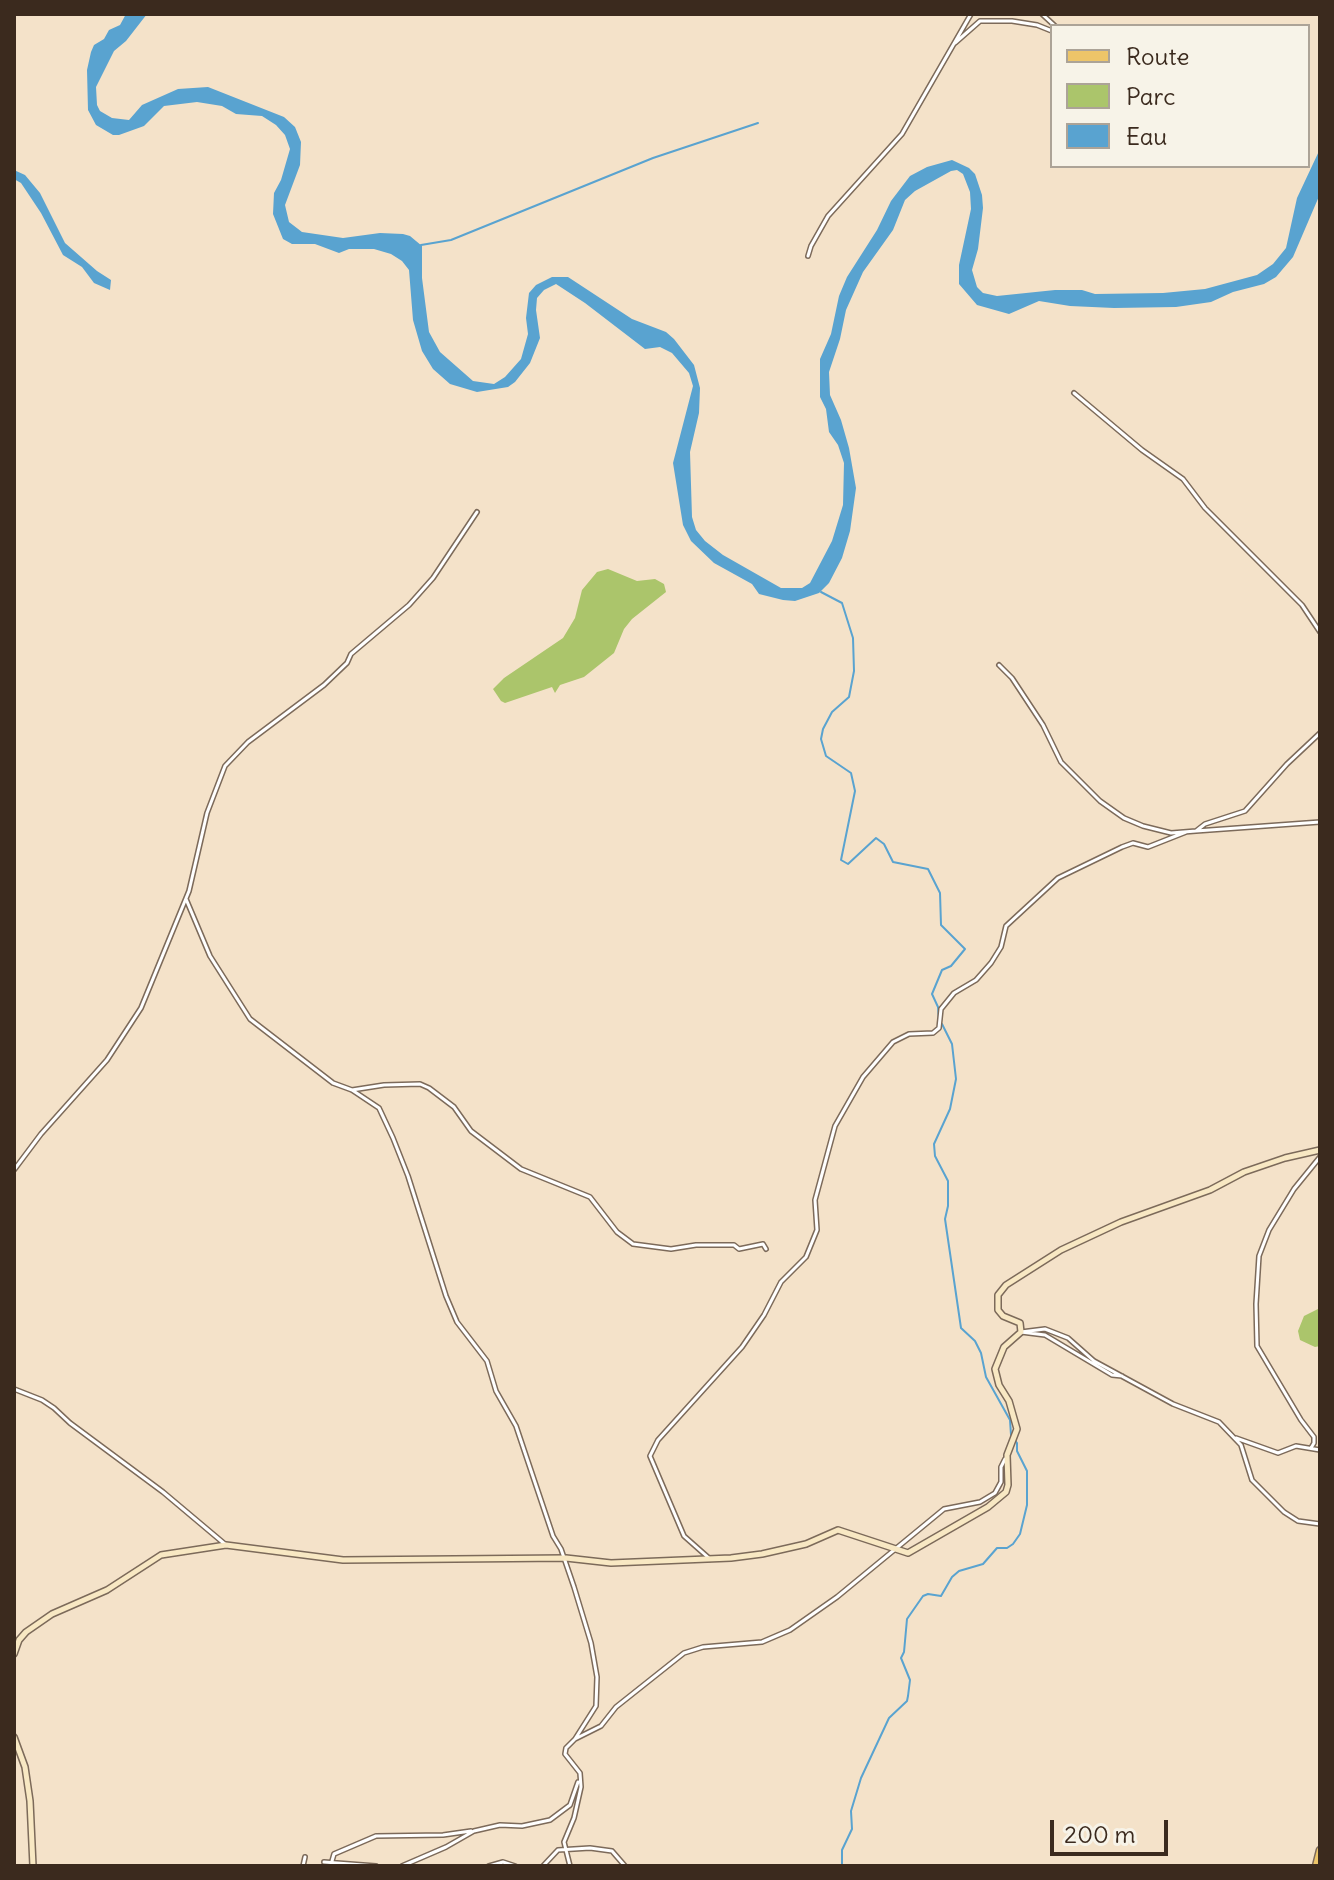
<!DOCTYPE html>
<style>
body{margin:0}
#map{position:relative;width:1334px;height:1880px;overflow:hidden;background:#f4e2c9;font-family:Delius,sans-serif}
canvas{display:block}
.frame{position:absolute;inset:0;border:16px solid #3b2a1e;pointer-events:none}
.legend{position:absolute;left:1050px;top:24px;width:260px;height:144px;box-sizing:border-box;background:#f7f3e8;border:2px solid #aca397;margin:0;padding:10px 14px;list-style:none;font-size:24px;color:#3b2a1e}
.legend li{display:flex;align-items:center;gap:16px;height:40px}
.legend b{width:40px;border:2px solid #aca397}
.scale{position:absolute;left:1050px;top:1820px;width:118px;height:36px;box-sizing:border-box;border:4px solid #3b2a1e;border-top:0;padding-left:10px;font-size:24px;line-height:28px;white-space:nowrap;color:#3b2a1e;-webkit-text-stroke:6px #f7f3e8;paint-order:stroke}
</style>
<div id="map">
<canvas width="1334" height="1880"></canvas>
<div class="frame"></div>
<ul class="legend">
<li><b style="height:10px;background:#edc569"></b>Route</li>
<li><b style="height:22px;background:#abc56b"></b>Parc</li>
<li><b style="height:22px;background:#59a3d0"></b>Eau</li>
</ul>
<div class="scale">200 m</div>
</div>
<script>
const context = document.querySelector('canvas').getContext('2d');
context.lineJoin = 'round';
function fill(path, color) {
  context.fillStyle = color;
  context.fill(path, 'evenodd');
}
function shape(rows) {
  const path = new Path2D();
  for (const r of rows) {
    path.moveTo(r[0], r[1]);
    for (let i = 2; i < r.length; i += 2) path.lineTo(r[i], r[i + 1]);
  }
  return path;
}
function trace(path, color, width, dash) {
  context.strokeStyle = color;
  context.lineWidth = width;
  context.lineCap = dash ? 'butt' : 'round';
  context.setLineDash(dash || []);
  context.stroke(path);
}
const green = shape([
 [608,569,637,581,655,579,664,584,666,592,632,619,624,629,614,653,584,677,560,685,555,693,552,687,505,703,501,701,493,689,504,678,563,638,575,618,582,590,597,572],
 [1320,1308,1320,1346,1315,1347,1300,1340,1298,1331,1304,1316]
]);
const water = shape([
 [126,14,147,14,126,41,114,51,96,87,97,105,100,111,112,118,129,120,142,105,178,89,208,87,284,117,295,127,301,142,300,165,285,205,289,222,302,232,343,238,380,233,403,234,410,236,422,246,422,278,429,332,440,352,473,381,494,384,505,377,521,359,528,334,526,318,529,293,536,285,552,277,568,277,632,319,666,332,674,339,694,365,700,388,699,413,690,452,692,517,696,530,705,541,723,555,781,588,802,588,810,583,832,541,843,505,844,463,838,445,829,432,826,409,820,397,820,359,831,334,839,296,847,277,877,230,891,201,910,176,927,167,952,160,969,168,975,174,982,195,983,208,978,249,972,270,977,287,983,293,997,296,1055,290,1082,290,1095,294,1163,293,1205,289,1257,275,1273,264,1286,248,1297,198,1320,149,1320,194,1293,257,1276,277,1264,284,1233,292,1211,302,1176,307,1114,308,1070,306,1039,301,1009,314,977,305,959,284,959,265,971,209,970,192,963,174,957,170,951,171,915,191,905,200,893,230,863,272,846,310,840,339,829,372,830,395,841,420,849,448,856,488,850,531,842,558,829,583,819,593,795,601,783,600,759,594,752,584,714,563,691,541,683,525,673,463,693,386,689,373,672,353,660,347,645,349,585,303,556,284,544,290,537,298,536,310,540,338,530,363,515,382,508,387,477,392,450,384,433,369,422,351,413,320,409,270,402,261,391,254,374,249,349,249,339,253,315,244,292,244,283,239,273,214,274,193,281,180,290,149,285,135,276,125,262,116,236,114,222,106,197,102,164,106,144,126,119,135,113,135,96,125,88,110,87,70,91,52,94,45,104,39,109,30,120,25],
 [14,170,25,175,40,193,65,243,97,271,111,280,110,290,94,283,82,267,63,255,41,213,21,183,14,179]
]);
const stream = shape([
 [421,245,451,240,653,158,758,123],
 [821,592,842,603,853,638,854,671,849,697,832,712,823,729,821,739,826,756,851,773,855,791,841,860,848,864,876,838,884,844,893,862,928,869,940,893,941,925,965,949,951,966,942,970,932,994,938,1007,939,1021],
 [842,1866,842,1850,852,1829,851,1811,861,1778,889,1718,907,1701,908,1696,910,1680,901,1658,904,1652,907,1619,923,1596,928,1594,941,1596,952,1577,959,1571,983,1564,997,1548,1007,1548,1013,1544,1020,1534,1027,1505,1027,1471,1017,1451,1017,1443,1011,1435,1010,1420,986,1377,981,1353,975,1341,961,1328,945,1219,948,1206,948,1181,935,1156,934,1144,950,1109,956,1079,952,1044,942,1024]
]);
const street = shape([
 [1042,14,1055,26],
 [955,43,980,21,1012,21,1037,25,1052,31],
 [808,256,811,246,828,216,902,134,971,14],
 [1074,393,1142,450,1183,479,1205,508,1302,605,1320,632],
 [999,665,1012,678,1043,725,1061,762,1100,801,1124,818,1143,826,1171,833,1196,831,1205,824,1245,811,1287,764,1320,733],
 [1196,831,1320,822],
 [186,899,210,956,250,1019,333,1083,352,1090,379,1108,393,1138,408,1176,446,1296,457,1322,487,1361,496,1391,516,1426,553,1536,561,1549,574,1587,591,1643,597,1677,596,1706,575,1739],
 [352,1090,384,1085,420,1084,429,1088,454,1107,471,1131,521,1169,590,1197,617,1232,633,1244,671,1249,696,1245,734,1245,739,1249,763,1244,766,1249],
 [14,1170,41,1134,107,1060,141,1008,189,891,207,813,225,766,248,742,324,685,347,663,351,654,409,605,433,578,477,512],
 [1122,1376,1112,1375,1045,1335,1021,1332,1045,1329,1068,1338,1094,1361,1173,1404,1219,1422,1241,1445,1252,1480,1284,1512,1298,1521,1320,1524],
 [14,1389,42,1400,54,1408,70,1423,163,1492,226,1545],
 [1236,1438,1278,1453,1296,1446,1320,1450],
 [1311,1448,1314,1443,1314,1437,1301,1420,1257,1346,1256,1304,1259,1256,1269,1230,1294,1189,1320,1157],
 [710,1559,684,1536,650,1456,658,1440,742,1347,764,1315,781,1282,806,1257,817,1230,815,1200,835,1126,863,1077,893,1042,909,1034,933,1033,939,1028,941,1009,954,993,976,980,991,963,1001,947,1006,926,1058,878,1122,847,1133,843,1148,847,1186,832],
 [332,1861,334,1854,376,1836,443,1835,471,1831],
 [324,1862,376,1866],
 [303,1866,305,1857],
 [402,1866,446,1847,474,1831,500,1825,522,1826,550,1820,570,1805,578,1782],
 [489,1866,503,1862,515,1866],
 [543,1866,558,1850,590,1848,612,1851,625,1866],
 [570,1866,564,1842,574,1818,581,1787,580,1773,565,1754,566,1748,575,1739,601,1726,616,1707,684,1653,703,1647,762,1642,790,1630,837,1597,944,1509,980,1502,995,1493,1001,1482,1001,1467,1005,1459]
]);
const secondary = shape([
 [14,1654,19,1640,26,1632,52,1614,107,1590,161,1555,226,1545,343,1560,566,1558,611,1563,731,1558,762,1554,806,1544,838,1530,908,1553,988,1507,1006,1492,1008,1485,1007,1455,1017,1429,1009,1401,999,1385,995,1369,1004,1347,1021,1332,1020,1323,1003,1316,998,1310,998,1295,1006,1285,1061,1250,1121,1222,1210,1190,1244,1172,1285,1158,1320,1150],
 [14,1737,25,1767,30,1801,33,1866]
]);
const primary = shape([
 [1316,1866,1320,1850]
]);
fill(green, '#abc56b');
fill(water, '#59a3d0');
trace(stream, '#59a3d0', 2);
trace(street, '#7c6a5a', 6);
trace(secondary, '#7c6a5a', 8);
trace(primary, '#7c6a5a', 9);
trace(street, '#fff', 3);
trace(secondary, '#f8e8c3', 5);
trace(primary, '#edc569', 6);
</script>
